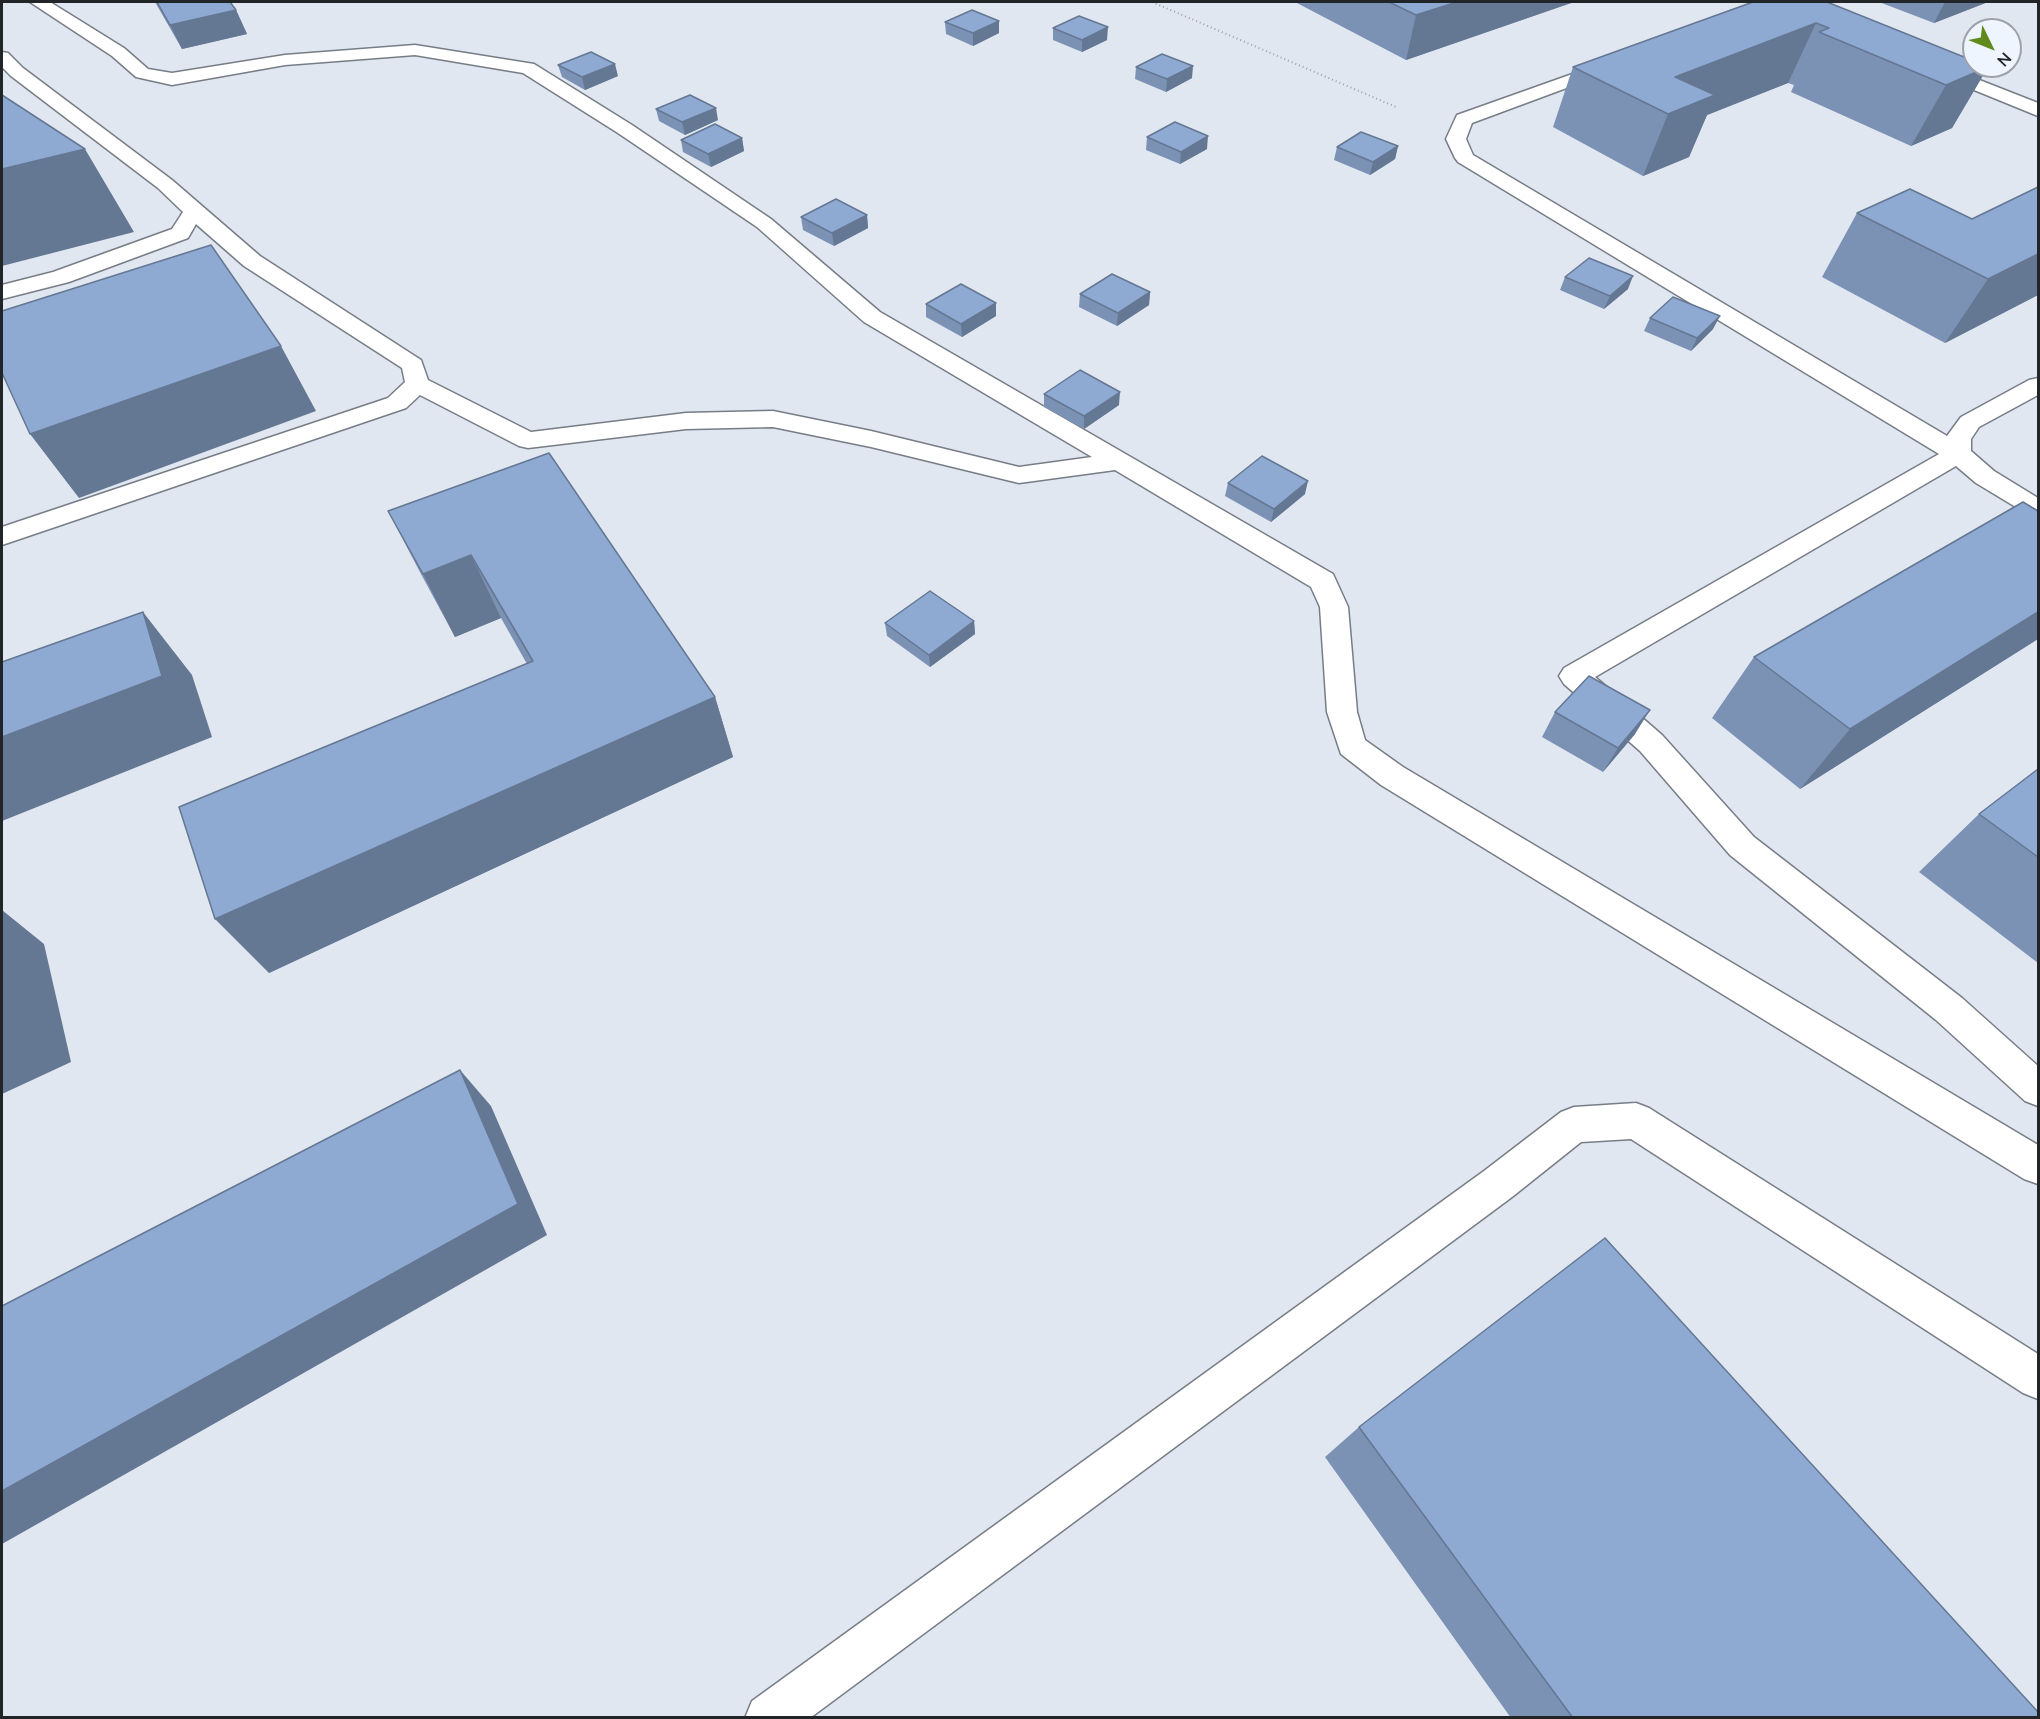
<!DOCTYPE html>
<style>
body{margin:0}
#map{position:relative;width:2040px;height:1719px;overflow:hidden;background:#e1e7f1;font-family:"Nunito Sans",sans-serif}
canvas{display:block}
.frame{position:absolute;inset:0;border:3px solid #222528;pointer-events:none}
.north{position:absolute;left:1962px;top:18px;width:60px;height:60px;box-sizing:border-box;background:#eef5fe;border:2px solid #9ca2a8;border-radius:50%;rotate:133deg;font-size:16px;font-weight:700;line-height:24px;text-align:center;color:#222528}
.north::after{content:'';display:block;margin:auto;width:21px;height:27px;background:#608b1c;clip-path:polygon(50% 0,100% 100%,50% 72%,0 100%)}
</style>
<div id="map">
<canvas width="2040" height="1719"></canvas>
<div class="frame"></div>
<div class="north">N</div>
</div>
<script>
const context = document.querySelector('canvas').getContext('2d');
context.lineJoin = 'round';
function shape(rows) {
  const path = new Path2D();
  for (const r of rows) {
    path.moveTo(r[0], r[1]);
    for (let i = 2; i < r.length; i += 2) path.lineTo(r[i], r[i + 1]);
  }
  return path;
}
function trace(path, color, width, dash) {
  context.strokeStyle = color;
  context.lineWidth = width;
  context.lineCap = dash ? 'butt' : 'round';
  context.setLineDash(dash || []);
  context.stroke(path);
}
function fill(path, color) {
  context.fillStyle = color;
  context.fill(path, 'evenodd');
}
const path = shape([
 [1152,2,1396,107]
]);
const minor = shape([
 [30,2,50,2,124,48,148,69,172,73,285,55,415,45,534,64,632,125,771,219,880,312,1333,574,1348,607,1357,712,1365,740,1403,767,2038,1145,2038,1184,2024,1179,1381,785,1341,754,1327,712,1320,607,1311,587,1115,470,1019,483,871,447,773,427,686,429,528,448,519,446,420,395,406,408,2,545,2,527,388,398,405,382,402,368,244,266,196,224,188,238,69,282,2,299,2,285,53,272,172,229,183,212,158,188,11,76,2,67,2,52,8,53,23,68,172,180,260,256,421,360,428,380,531,432,686,413,773,411,871,431,1019,467,1092,457,864,322,757,227,618,133,523,73,415,55,285,65,172,85,136,77,112,56,30,2],
 [1609,61,1615,62,1618,66,1615,70,1472,123,1466,139,1473,155,1947,436,1961,417,2029,380,2038,378,2038,395,1979,427,1971,439,1971,451,1994,471,2038,498,2038,518,2029,515,1976,483,1956,466,1595,677,1662,735,1754,837,1962,998,2038,1066,2038,1106,2025,1101,1936,1020,1730,855,1640,751,1564,684,1559,676,1564,668,1939,454,1458,162,1455,158,1446,139,1457,115,1609,61],
 [1936,63,2038,103,2038,116,1930,72,1927,68,1930,64,1936,63],
 [1636,1103,1649,1108,2038,1354,2038,1399,2023,1393,1631,1139,1581,1142,1512,1197,810,1718,745,1718,752,1701,1484,1171,1561,1112,1574,1107,1636,1103]
]);
const wall = shape([
 [155,2,230,2,236,10,247,34,182,49],
 [1295,2,1574,2,1406,60],
 [1753,2,1988,67,1952,128,1911,146,1791,92,1794,85,1788,83,1707,115,1689,157,1643,176,1553,127,1573,67],
 [1879,2,1988,2,1934,23],
 [945,22,999,33,973,46,946,34],
 [1053,28,1107,40,1082,52,1053,40],
 [558,65,618,76,585,90,562,77],
 [1136,67,1192,78,1166,92,1135,79],
 [656,109,718,120,685,135,659,121],
 [1147,137,1207,149,1180,164,1146,150],
 [742,138,744,151,711,167,683,152,681,140],
 [1398,146,1395,159,1370,175,1334,160,1337,147],
 [2038,187,2038,295,1945,343,1822,277,1857,213,1972,219],
 [867,215,868,228,834,246,803,230,801,217],
 [1565,277,1628,289,1604,309,1560,290],
 [1150,292,1149,305,1117,326,1079,307,1080,294],
 [926,304,996,316,962,337,926,317],
 [1650,318,1713,329,1691,351,1644,331],
 [1044,394,1119,405,1084,429,1044,407],
 [1228,483,1305,494,1271,522,1225,496],
 [388,511,715,697,733,757,269,973,527,664,501,618,455,637,421,574],
 [2038,511,2038,639,1800,789,1712,718,1754,657],
 [974,621,975,634,930,667,887,636,885,623],
 [1555,712,1635,734,1603,772,1542,737],
 [2038,769,2038,963,1919,872,1979,814],
 [1359,1427,2038,1718,1511,1718,1325,1457]
]);
const shadedWall = shape([
 [1457,2,1574,2,1406,60,1416,15],
 [1945,2,1988,2,1934,23],
 [236,10,247,34,182,49,170,25],
 [999,21,999,33,973,46,973,33],
 [1816,23,1788,83,1707,115,1689,157,1643,176,1668,114,1675,77],
 [1108,27,1107,40,1082,52,1082,40],
 [615,64,618,76,585,90,582,77],
 [1193,66,1192,78,1166,92,1167,79],
 [1988,67,1952,128,1911,146,1946,85],
 [716,108,718,120,685,135,682,122],
 [1208,136,1207,149,1180,164,1181,152],
 [742,138,744,151,711,167,708,154],
 [1398,146,1395,159,1370,175,1373,162],
 [85,149,134,232,2,266,2,169],
 [867,215,868,228,834,246,832,233],
 [2038,254,2038,295,1945,343,1988,279],
 [1633,276,1628,289,1604,309,1610,296],
 [1150,292,1149,305,1117,326,1118,313],
 [996,303,996,316,962,337,961,324],
 [1720,316,1713,329,1691,351,1697,338],
 [281,346,316,411,79,498,30,434],
 [1120,392,1119,405,1084,429,1084,416],
 [1308,481,1305,494,1271,522,1274,509],
 [471,555,501,618,455,637,423,574],
 [143,612,192,675,212,737,2,821,2,737],
 [2038,612,2038,639,1800,789,1850,729],
 [974,621,975,634,930,667,929,655],
 [715,697,733,757,269,973,215,919],
 [1650,710,1635,734,1603,772,1618,748],
 [2,910,44,944,71,1062,2,1094],
 [460,1070,491,1106,547,1235,2,1544,2,1491]
]);
const building = shape([
 [157,2,230,2,236,10,170,25,157,2],
 [1389,2,1457,2,1416,15,1389,2],
 [1753,2,1827,2,1974,61,1974,66,1985,66,1988,67,1946,85,1819,32,1829,28,1816,23,1675,77,1715,95,1668,114,1573,67,1753,2],
 [972,10,999,21,973,33,945,22,972,10],
 [1079,16,1108,27,1082,40,1053,28,1079,16],
 [591,52,615,64,582,77,558,65,591,52],
 [1162,54,1193,66,1167,79,1136,67,1162,54],
 [2,95,85,149,2,169,2,95],
 [690,95,716,108,682,122,656,109,690,95],
 [1175,122,1208,136,1181,152,1147,137,1175,122],
 [715,124,742,138,708,154,681,140,715,124],
 [1361,132,1398,146,1373,162,1337,147,1361,132],
 [2038,187,2038,254,1988,279,1857,213,1910,189,1972,219,2038,187],
 [836,199,867,215,832,233,801,217,836,199],
 [211,245,281,346,30,434,2,373,2,311,211,245],
 [1589,258,1633,276,1610,296,1565,277,1589,258],
 [1112,274,1150,292,1118,313,1080,294,1112,274],
 [961,284,996,303,961,324,926,304,961,284],
 [1673,297,1720,316,1697,338,1650,318,1673,297],
 [1080,370,1120,392,1084,416,1044,394,1080,370],
 [549,453,715,697,215,919,179,807,533,661,471,555,423,574,388,511,549,453],
 [1262,456,1308,481,1274,509,1228,483,1262,456],
 [2023,502,2038,511,2038,612,1850,729,1754,657,2023,502],
 [930,591,974,621,929,655,885,623,930,591],
 [143,612,162,676,2,737,2,662,143,612],
 [1589,676,1650,710,1618,748,1555,712,1589,676],
 [2038,769,2038,857,1979,814,2038,769],
 [460,1070,518,1204,2,1491,2,1306,460,1070],
 [1605,1238,2038,1712,2038,1718,1573,1718,1359,1427,1605,1238]
]);
trace(minor, '#777d86', 3);
trace(path, '#9ea3aa', 2, [1, 3]);
fill(minor, '#fff');
fill(wall, '#7b92b5');
fill(shadedWall, '#647793');
fill(building, '#8faad2');
trace(building, '#647793', 1.5);
</script>
